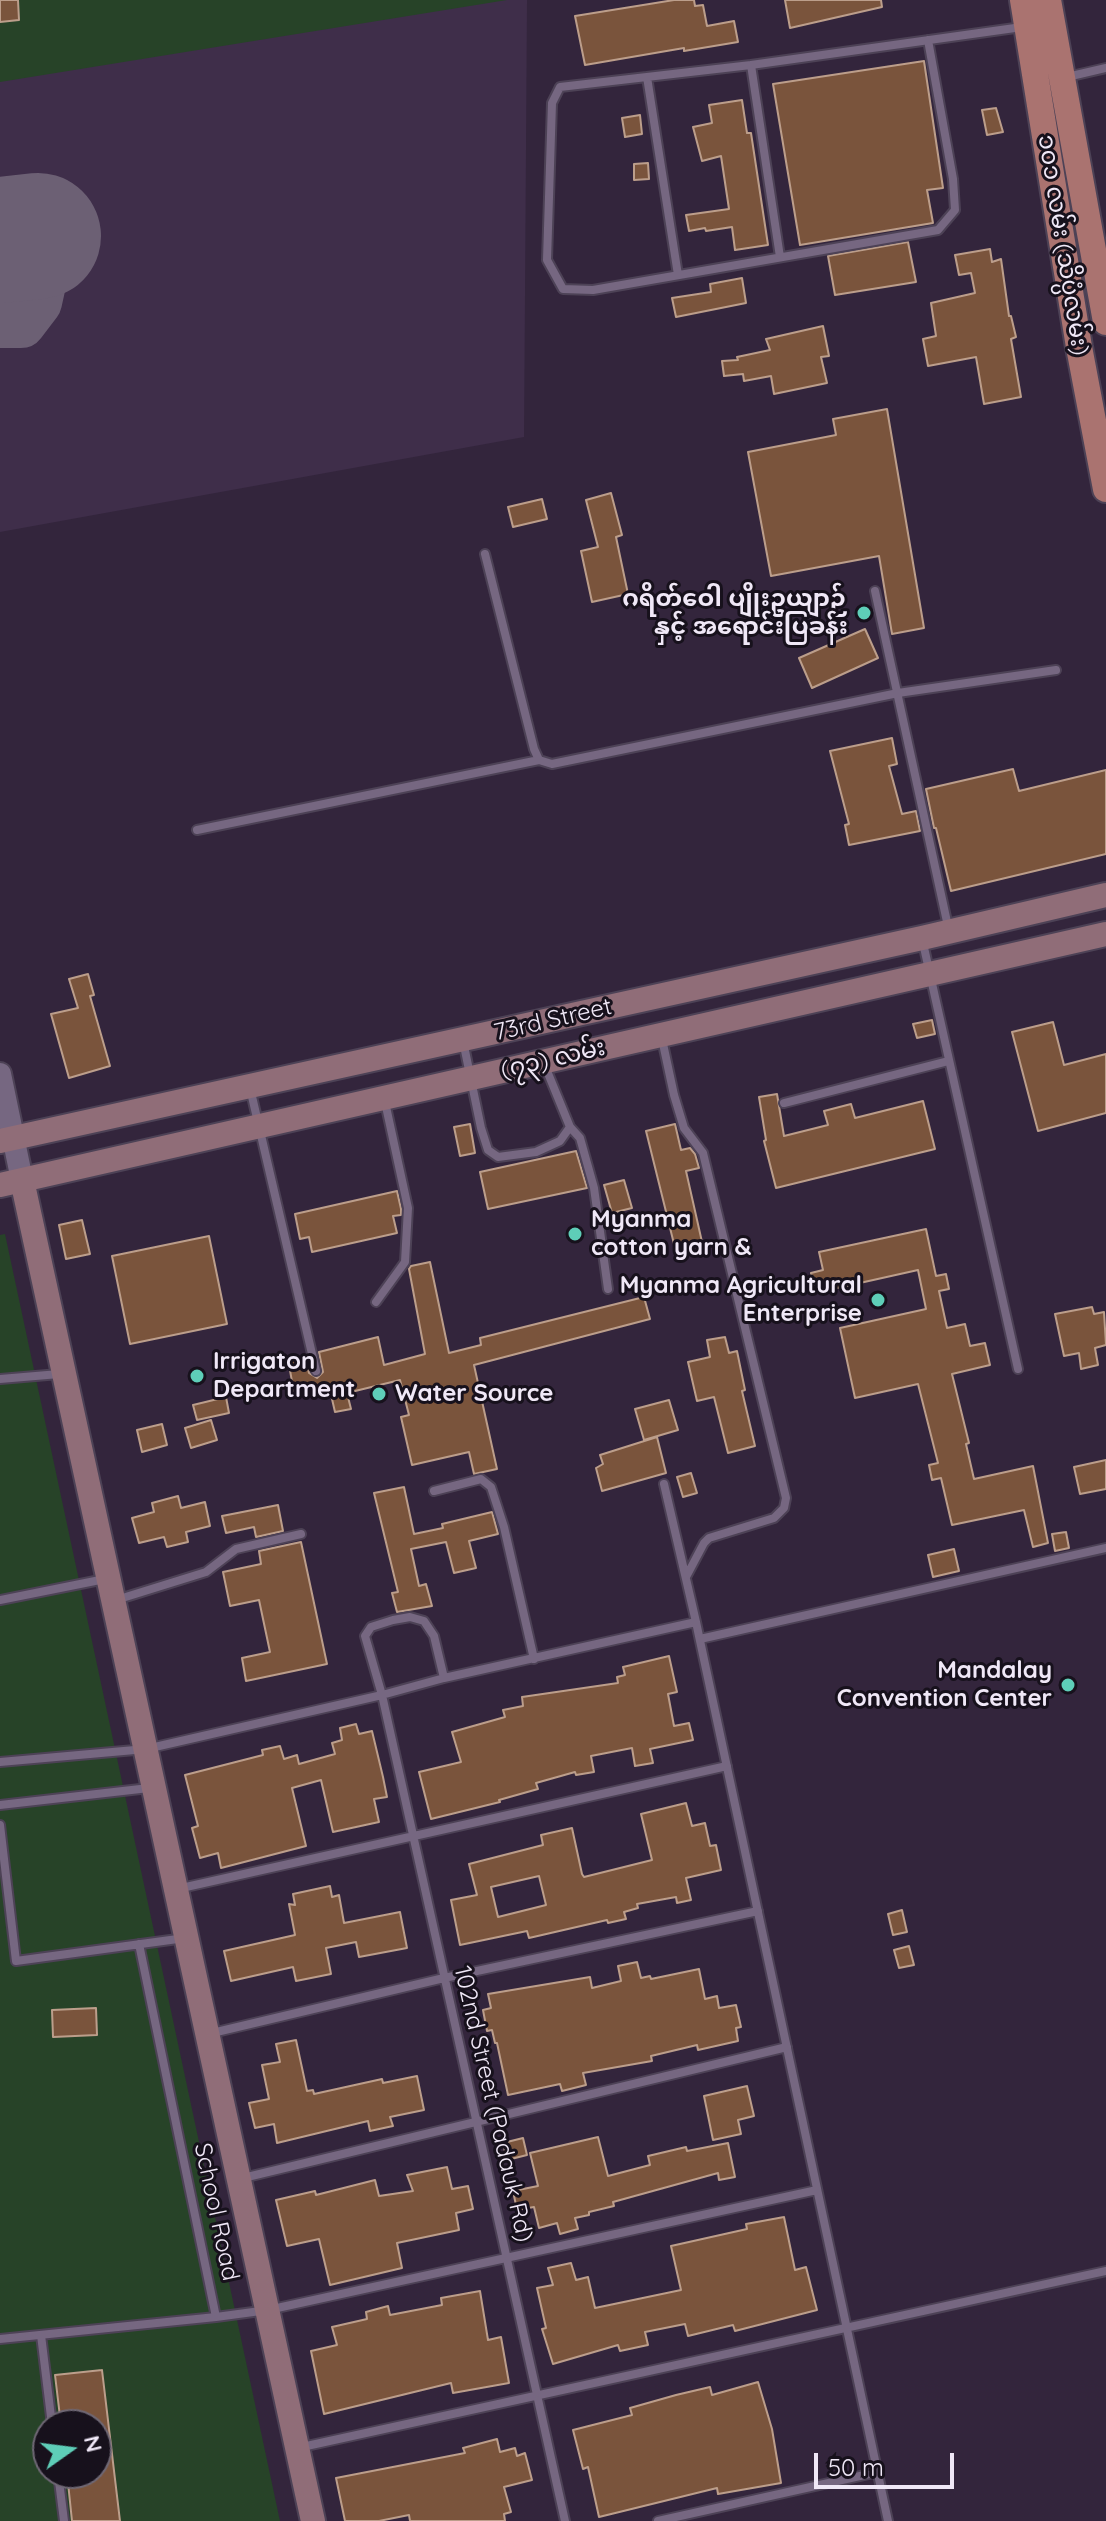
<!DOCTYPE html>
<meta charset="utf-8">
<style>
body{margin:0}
#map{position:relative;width:1106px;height:2521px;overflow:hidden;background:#33253c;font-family:Quicksand,sans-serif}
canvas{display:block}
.north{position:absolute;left:32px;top:2409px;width:80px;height:80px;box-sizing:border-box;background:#17111c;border:2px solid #6e6774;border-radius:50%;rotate:76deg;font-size:22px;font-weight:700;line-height:32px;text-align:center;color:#f0e8f7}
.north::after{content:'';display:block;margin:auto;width:28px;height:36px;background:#5eceb8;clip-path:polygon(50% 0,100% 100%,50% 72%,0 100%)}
.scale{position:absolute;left:814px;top:2453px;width:140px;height:36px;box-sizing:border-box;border:4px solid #f0e8f7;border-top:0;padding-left:10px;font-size:24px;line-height:28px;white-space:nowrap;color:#f0e8f7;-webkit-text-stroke:6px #17111c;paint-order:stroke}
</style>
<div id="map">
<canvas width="1106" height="2521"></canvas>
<div class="north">N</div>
<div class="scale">50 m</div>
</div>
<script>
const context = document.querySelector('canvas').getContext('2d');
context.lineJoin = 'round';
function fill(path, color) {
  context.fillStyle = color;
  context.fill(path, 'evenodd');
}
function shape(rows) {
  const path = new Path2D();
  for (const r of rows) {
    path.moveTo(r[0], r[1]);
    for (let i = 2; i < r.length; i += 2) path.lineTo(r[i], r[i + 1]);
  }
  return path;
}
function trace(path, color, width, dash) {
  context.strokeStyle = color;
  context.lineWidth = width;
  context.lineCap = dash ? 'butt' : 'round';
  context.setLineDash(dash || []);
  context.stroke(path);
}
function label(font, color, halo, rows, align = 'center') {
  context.font = font + ' Quicksand,"Noto Sans Myanmar",sans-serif';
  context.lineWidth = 6;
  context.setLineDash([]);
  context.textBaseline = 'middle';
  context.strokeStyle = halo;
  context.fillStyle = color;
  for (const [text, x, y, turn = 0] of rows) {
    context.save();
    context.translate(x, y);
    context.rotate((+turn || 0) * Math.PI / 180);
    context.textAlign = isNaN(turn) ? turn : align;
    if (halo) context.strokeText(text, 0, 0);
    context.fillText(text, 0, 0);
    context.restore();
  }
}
const built = shape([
 [438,0,527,0,524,437,0,532,0,55]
]);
const green = shape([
 [0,0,507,0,0,82],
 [5,1234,280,2521,0,2521,0,1235],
 [48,2425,96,2425,96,2473,48,2473]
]);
const taxiway = shape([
 [0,323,21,323,37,302,41,284,38,236]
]);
const runway = shape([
 [0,240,38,236]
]);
const building = shape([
 [0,0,18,0,19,20,0,22,0,0],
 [674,0,694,0,695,6,703,5,707,26,734,21,738,42,684,51,684,48,585,65,575,16,674,0],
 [785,0,881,0,882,7,790,28,785,0],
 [924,61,943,188,927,190,933,223,800,245,773,84,924,61],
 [742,100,747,133,751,133,768,245,735,250,732,227,706,231,705,228,689,231,686,215,729,209,721,156,702,161,693,127,712,123,709,105,742,100],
 [996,108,1003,132,987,135,982,110,996,108],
 [640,115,642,134,625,137,622,118,640,115],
 [648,163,649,179,634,180,634,164,648,163],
 [908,242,916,282,835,295,828,256,908,242],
 [990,249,992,262,1001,259,1009,316,1011,316,1016,337,1011,339,1021,397,984,404,976,357,928,366,923,339,936,336,931,303,975,293,971,273,959,275,955,255,990,249],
 [742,278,746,303,676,317,672,298,711,292,710,284,742,278],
 [823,326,829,356,821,357,827,383,774,394,771,376,744,381,743,374,724,376,722,361,738,360,737,357,770,350,766,339,823,326],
 [887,409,924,628,892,634,879,556,771,576,748,452,836,435,833,419,887,409],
 [611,493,622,535,616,537,628,594,592,602,581,551,598,547,586,500,611,493],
 [542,499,547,519,513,527,508,507,542,499],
 [865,629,878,658,812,688,799,658,865,629],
 [892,738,897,764,889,766,902,814,916,811,920,831,849,845,845,825,849,824,830,751,892,738],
 [1013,769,1019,791,1106,770,1106,854,951,891,936,828,934,828,926,789,1013,769],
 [88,974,94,995,90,996,110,1066,69,1078,51,1014,78,1008,69,979,88,974],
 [932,1020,935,1034,917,1038,913,1024,932,1020],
 [1053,1022,1064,1065,1106,1054,1106,1113,1038,1131,1012,1032,1053,1022],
 [777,1094,784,1136,828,1125,824,1111,851,1104,855,1118,923,1101,935,1149,776,1188,764,1141,766,1140,759,1097,777,1094],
 [470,1124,475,1153,460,1156,454,1127,470,1124],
 [675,1124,681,1150,690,1148,695,1154,699,1168,686,1171,702,1242,675,1248,646,1131,675,1124],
 [576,1151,587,1188,488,1209,480,1172,576,1151],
 [624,1180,632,1208,612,1213,604,1185,624,1180],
 [397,1191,401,1209,401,1215,393,1216,397,1233,312,1252,309,1237,300,1239,295,1214,397,1191],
 [82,1220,90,1254,66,1259,59,1225,82,1220],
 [926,1229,936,1276,946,1274,949,1289,939,1291,947,1328,965,1324,970,1346,985,1343,990,1365,952,1374,969,1443,966,1444,974,1479,1033,1466,1048,1543,1033,1547,1024,1510,952,1525,941,1478,932,1480,929,1465,938,1463,918,1384,855,1398,840,1328,926,1309,918,1270,815,1293,811,1273,823,1270,819,1252,926,1229],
 [209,1236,227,1324,130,1344,112,1256,209,1236],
 [430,1262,449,1353,481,1345,480,1338,644,1297,650,1319,474,1365,497,1469,474,1474,469,1452,412,1465,401,1417,409,1415,400,1380,347,1393,351,1409,335,1412,329,1386,294,1393,288,1359,305,1356,309,1373,317,1378,323,1372,319,1352,378,1337,384,1365,425,1354,409,1269,411,1266,430,1262],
 [1092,1307,1094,1314,1104,1312,1106,1345,1095,1348,1098,1365,1081,1369,1079,1353,1064,1356,1055,1314,1092,1307],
 [725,1337,729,1353,737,1351,745,1390,742,1391,755,1446,728,1453,714,1397,697,1401,688,1362,710,1357,707,1340,725,1337],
 [226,1397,229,1413,197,1420,193,1405,226,1397],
 [669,1400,678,1430,644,1440,635,1409,669,1400],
 [211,1420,217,1440,191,1448,185,1428,211,1420],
 [162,1424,167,1445,142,1452,137,1430,162,1424],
 [657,1437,666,1473,602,1491,596,1468,603,1464,600,1455,657,1437],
 [1106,1460,1106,1489,1080,1494,1074,1467,1106,1460],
 [691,1473,697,1493,683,1497,677,1477,691,1473],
 [404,1487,414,1534,443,1528,442,1524,492,1512,498,1534,469,1541,476,1568,454,1573,446,1542,411,1549,419,1586,426,1584,432,1606,397,1612,392,1593,398,1592,374,1493,404,1487],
 [178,1496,181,1508,205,1502,210,1526,186,1532,188,1542,167,1547,164,1537,139,1543,132,1518,154,1512,152,1503,178,1496],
 [278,1505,283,1531,256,1537,254,1527,226,1533,222,1516,278,1505],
 [1066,1532,1069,1548,1055,1551,1052,1534,1066,1532],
 [301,1542,327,1664,246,1681,242,1658,270,1652,259,1600,230,1606,223,1572,261,1564,259,1551,301,1542],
 [954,1549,959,1571,933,1577,928,1555,954,1549],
 [669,1656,677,1692,668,1694,674,1726,689,1723,693,1740,650,1749,653,1763,635,1766,632,1748,591,1756,594,1772,576,1775,575,1772,536,1783,538,1789,499,1800,500,1802,431,1819,419,1772,461,1762,452,1732,505,1717,503,1710,523,1706,522,1697,618,1683,617,1677,625,1675,623,1667,669,1656],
 [356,1724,359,1734,372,1731,383,1777,387,1797,374,1799,379,1822,333,1832,321,1780,292,1788,306,1846,221,1868,218,1853,200,1858,192,1828,198,1826,185,1775,263,1755,262,1750,280,1746,284,1759,297,1755,299,1764,335,1754,332,1743,342,1740,340,1728,356,1724],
 [686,1803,692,1826,705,1823,710,1846,716,1845,721,1870,686,1878,691,1900,677,1903,676,1897,637,1904,638,1908,624,1912,626,1919,608,1923,607,1920,529,1938,527,1931,460,1945,451,1900,477,1895,469,1864,543,1845,541,1835,572,1828,582,1874,584,1877,652,1860,641,1814,686,1803],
 [539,1876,546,1905,498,1917,491,1887,539,1876],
 [330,1886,332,1897,339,1895,344,1923,400,1912,407,1948,359,1957,356,1942,326,1948,331,1974,296,1981,293,1967,231,1981,224,1951,295,1935,289,1904,295,1905,293,1894,330,1886],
 [902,1910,907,1932,893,1935,888,1914,902,1910],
 [909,1946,914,1965,899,1968,894,1950,909,1946],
 [637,1962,641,1978,650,1976,651,1979,699,1969,705,1999,717,1996,719,2008,736,2005,741,2027,736,2028,738,2041,698,2050,697,2045,651,2056,652,2061,583,2073,586,2085,562,2091,560,2084,508,2095,497,2043,495,2043,492,2030,487,2031,483,2010,491,2008,488,1994,590,1977,592,1988,621,1981,618,1966,637,1962],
 [96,2008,97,2035,53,2037,52,2010,96,2008],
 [296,2040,307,2091,313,2090,314,2094,382,2079,383,2083,417,2076,424,2110,390,2117,393,2126,370,2131,368,2121,277,2143,274,2124,255,2128,249,2103,269,2099,262,2065,280,2062,276,2044,296,2040],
 [747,2086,754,2116,738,2120,741,2134,713,2140,704,2096,747,2086],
 [598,2137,608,2176,650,2165,648,2156,686,2147,687,2151,728,2143,735,2177,719,2180,718,2173,613,2202,614,2206,589,2212,589,2215,575,2218,578,2229,560,2234,557,2223,539,2228,534,2207,517,2210,513,2191,538,2186,530,2153,598,2137],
 [523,2138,527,2155,507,2160,503,2143,523,2138],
 [447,2167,452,2189,468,2186,473,2209,456,2213,459,2230,397,2243,402,2268,330,2285,319,2239,287,2246,276,2200,315,2191,316,2195,375,2180,379,2196,413,2191,407,2175,447,2167],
 [784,2217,795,2270,806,2267,817,2310,735,2331,733,2325,688,2336,685,2324,645,2332,648,2345,620,2351,618,2345,553,2364,542,2329,546,2328,537,2288,553,2285,548,2268,571,2263,576,2280,588,2277,595,2308,681,2290,671,2246,747,2229,746,2224,784,2217],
 [480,2291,488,2340,501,2337,509,2383,453,2393,451,2383,324,2414,311,2351,337,2345,332,2327,367,2319,366,2312,388,2306,390,2315,442,2305,441,2298,480,2291],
 [102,2370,120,2521,72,2521,67,2473,96,2473,96,2425,61,2425,55,2375,102,2370],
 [758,2382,772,2429,781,2483,718,2494,717,2488,599,2517,588,2467,583,2469,573,2430,632,2415,630,2408,676,2395,710,2387,712,2395,758,2382],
 [497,2439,500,2452,515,2448,517,2456,525,2453,532,2480,504,2487,511,2512,504,2514,505,2521,410,2521,409,2515,379,2521,345,2521,336,2478,465,2453,463,2448,497,2439]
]);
const service = shape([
 [928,40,953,179,955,210,938,230,593,290,563,289,547,260,552,103,560,87,751,65,1022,27],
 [751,65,780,257],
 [647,77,678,275],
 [1067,77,1106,68],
 [485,554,534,749,539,760,552,764,898,693,1056,670],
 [875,591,949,931],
 [197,830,539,760],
 [923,943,1018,1369],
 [662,1039,674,1095,684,1128,703,1153,786,1498,784,1508,774,1518,709,1538,704,1543,686,1577],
 [463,1041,481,1128,488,1150,498,1157,536,1152,560,1141,570,1127],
 [545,1066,570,1127,580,1138,594,1188,608,1289],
 [250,1088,316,1371],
 [784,1103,948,1061],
 [376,1302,405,1262,408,1208,385,1102],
 [0,1379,59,1374],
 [664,1484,696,1622,888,2521],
 [434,1491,481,1479,491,1487,504,1527,534,1659],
 [0,1600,105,1579],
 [116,1600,206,1572,236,1549,301,1534],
 [700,1639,1106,1548],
 [444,1678,434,1636,424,1621,410,1617,393,1620,371,1627,365,1636,382,1695,565,2521],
 [0,1762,146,1749,382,1695,444,1678,696,1622],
 [0,1805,149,1788],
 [0,1825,16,1961,185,1938],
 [177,1889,727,1766],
 [208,2034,444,1978,758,1911],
 [243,2178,787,2047],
 [216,2317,268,2310,817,2190],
 [41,2335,52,2425],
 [0,2339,216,2317,139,1944],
 [302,2447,1106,2271],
 [58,2473,64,2521],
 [658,2521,878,2472]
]);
const tertiary = shape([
 [0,1074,22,1180]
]);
const secondary = shape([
 [0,1141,922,938,1106,895],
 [22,1180,313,2521],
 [0,1185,1106,934]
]);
const primary = shape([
 [1023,0,1079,347,1106,489],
 [1048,0,1106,322]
]);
const markers = [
 [864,613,8,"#5eceb8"],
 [575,1234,8,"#5eceb8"],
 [878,1300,8,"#5eceb8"],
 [197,1376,8,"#5eceb8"],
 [379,1394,8,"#5eceb8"],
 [1068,1685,8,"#5eceb8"]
];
const streetNames = [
 ["၁၀၁ လမ်း (သိပ္ပံလမ်း)",1063,245,81],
 ["73rd Street",553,1020,-13],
 ["(၇၃) လမ်း",553,1059,-13],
 ["102nd Street (Padauk Rd)",493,2104,77],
 ["School Road",216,2212,78]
];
const poiNames = [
 ["ဂရိတ်ဝေါ ပျိုးဥယျာဉ်",848,599],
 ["နှင့် အရောင်းပြခန်း",848,627],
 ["Myanma",591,1220,"left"],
 ["cotton yarn &",591,1248,"left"],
 ["Myanma Agricultural",862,1286],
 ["Enterprise",862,1314],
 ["Irrigaton",213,1362,"left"],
 ["Department",213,1390,"left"],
 ["Water Source",395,1394,"left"],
 ["Mandalay",1052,1671],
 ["Convention Center",1052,1699]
];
fill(built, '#3f2e4a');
fill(green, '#274328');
trace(taxiway, '#6c6074', 50);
trace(runway, '#6c6074', 126);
fill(building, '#7a543c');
trace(building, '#bc9e8b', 2);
trace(service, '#4d4256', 12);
trace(tertiary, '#4d4256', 26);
trace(secondary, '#4d4256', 28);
trace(primary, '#4d4256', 30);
trace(service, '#766781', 8);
trace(tertiary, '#766781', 22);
trace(secondary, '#906d78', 24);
trace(primary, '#aa7370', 26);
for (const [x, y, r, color] of markers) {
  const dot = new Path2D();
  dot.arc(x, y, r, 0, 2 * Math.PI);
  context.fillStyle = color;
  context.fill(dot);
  trace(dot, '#17111c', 3);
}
label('24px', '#f0e8f7', '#17111c', streetNames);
label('bold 24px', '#f0e8f7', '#17111c', poiNames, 'right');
</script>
